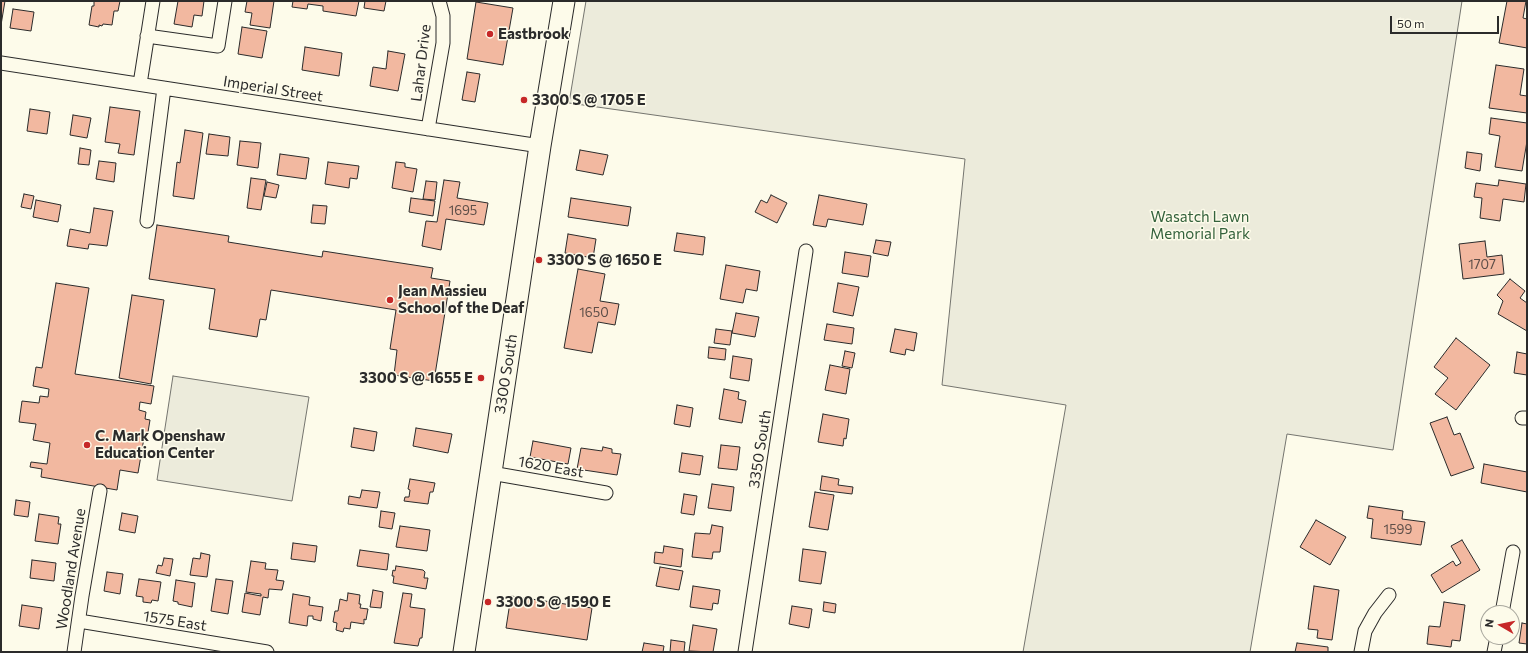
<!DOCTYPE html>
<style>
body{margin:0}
#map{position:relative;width:1528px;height:653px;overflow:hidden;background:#fdfbea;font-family:Commissioner,sans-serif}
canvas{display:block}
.frame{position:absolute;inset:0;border:2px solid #2b2b2b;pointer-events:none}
.north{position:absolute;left:1480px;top:605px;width:40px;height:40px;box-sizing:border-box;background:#fdfbea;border:1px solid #a9a89e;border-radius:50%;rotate:279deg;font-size:11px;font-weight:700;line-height:16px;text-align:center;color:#2b2b2b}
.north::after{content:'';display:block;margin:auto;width:14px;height:18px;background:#c62828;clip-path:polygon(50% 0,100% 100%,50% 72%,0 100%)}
.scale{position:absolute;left:1390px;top:16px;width:109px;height:18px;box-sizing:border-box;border:2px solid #2b2b2b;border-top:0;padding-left:5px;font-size:12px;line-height:14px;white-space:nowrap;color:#2b2b2b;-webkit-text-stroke:3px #fdfbea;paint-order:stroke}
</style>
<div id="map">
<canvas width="1528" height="653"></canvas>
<div class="frame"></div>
<div class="north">N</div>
<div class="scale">50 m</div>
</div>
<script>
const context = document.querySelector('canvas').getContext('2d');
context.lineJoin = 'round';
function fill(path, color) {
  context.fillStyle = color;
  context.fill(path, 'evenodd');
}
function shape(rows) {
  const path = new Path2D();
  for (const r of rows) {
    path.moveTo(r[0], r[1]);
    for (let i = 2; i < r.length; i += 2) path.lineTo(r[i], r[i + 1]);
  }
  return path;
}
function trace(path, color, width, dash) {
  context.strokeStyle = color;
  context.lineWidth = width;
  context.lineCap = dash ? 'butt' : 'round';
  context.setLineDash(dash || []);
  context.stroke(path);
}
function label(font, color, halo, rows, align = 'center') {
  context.font = font + ' Commissioner,sans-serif';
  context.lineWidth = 3;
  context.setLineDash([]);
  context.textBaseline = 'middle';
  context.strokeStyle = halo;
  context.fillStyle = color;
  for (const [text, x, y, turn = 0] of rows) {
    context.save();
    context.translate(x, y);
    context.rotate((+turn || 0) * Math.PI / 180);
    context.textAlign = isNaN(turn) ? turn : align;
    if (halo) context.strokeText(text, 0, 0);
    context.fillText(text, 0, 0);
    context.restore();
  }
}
const green = shape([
 [586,1,1462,1,1393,450,1287,434,1250,652,1023,652,1066,405,942,385,965,159,569,103,586,1],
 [173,376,309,397,292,501,157,480,173,376]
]);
const building = shape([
 [1,1,5,1,1,25,1,1],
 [94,1,120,1,118,11,114,11,112,25,103,24,102,26,99,25,99,27,89,25,92,6,94,6,94,1],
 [178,1,204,1,202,16,194,15,192,27,174,24,178,1],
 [247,1,274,1,270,28,250,25,252,13,245,12,247,1],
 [293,1,359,1,356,16,323,11,323,6,308,4,307,9,292,7,293,1],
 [365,1,386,1,384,11,364,8,365,1],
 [1507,1,1526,1,1523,18,1527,19,1527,48,1499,43,1507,1],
 [476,2,513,8,503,65,467,59,476,2],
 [13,9,34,12,31,31,10,28,13,9],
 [242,27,267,31,262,58,238,54,242,27],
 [305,47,342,53,339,76,302,70,305,47],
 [388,51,405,54,398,91,370,86,373,67,386,69,388,51],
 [1496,65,1524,69,1520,95,1527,96,1527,113,1489,108,1496,65],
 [467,72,480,74,475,102,462,100,467,72],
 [110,107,140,111,134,155,118,153,120,144,105,142,110,107],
 [30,109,50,112,47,134,27,131,30,109],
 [73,115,91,118,87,138,70,135,73,115],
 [1491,118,1527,123,1527,141,1522,171,1495,167,1500,136,1489,134,1491,118],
 [185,130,203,133,194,199,173,196,177,162,180,163,185,130],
 [209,134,230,137,228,156,206,154,209,134],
 [240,141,261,143,258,168,237,165,240,141],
 [80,148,91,150,89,165,78,164,80,148],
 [580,150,608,155,603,175,576,170,580,150],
 [1467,152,1482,154,1480,171,1465,168,1467,152],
 [280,154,309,158,306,179,277,175,280,154],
 [99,161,116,163,114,182,96,179,99,161],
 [328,162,359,166,357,179,350,178,349,188,325,184,328,162],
 [396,162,405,163,405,167,417,169,413,192,392,188,396,162],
 [251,178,266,180,261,210,247,208,251,178],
 [444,180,460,182,457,198,488,203,484,225,446,219,441,250,422,246,426,221,437,222,444,180],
 [1499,180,1526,184,1524,202,1503,199,1500,221,1480,218,1482,198,1474,197,1476,183,1498,186,1499,180],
 [426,181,437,182,435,200,423,199,426,181],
 [267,182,279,185,276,198,264,196,267,182],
 [24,194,34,196,31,209,21,207,24,194],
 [771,195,787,203,777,223,755,212,761,200,767,203,771,195],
 [819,195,867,204,863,225,828,219,826,227,813,225,819,195],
 [411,198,435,201,433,216,409,212,411,198],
 [571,198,631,207,628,226,568,217,571,198],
 [36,200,61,205,58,222,33,217,36,200],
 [313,205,327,206,325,224,311,223,313,205],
 [94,208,113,211,107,246,89,244,88,249,67,246,70,229,90,233,94,208],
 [157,225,229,236,228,242,322,257,323,251,433,268,431,278,450,281,434,381,394,375,397,350,390,349,396,310,271,290,266,320,260,319,257,337,209,329,215,289,149,279,157,225],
 [677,233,705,237,703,255,674,251,677,233],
 [568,234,596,239,593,258,565,253,568,234],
 [876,240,891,242,888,256,873,253,876,240],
 [1485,241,1487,257,1502,255,1504,274,1463,279,1459,244,1485,241],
 [845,252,871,256,868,277,842,273,845,252],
 [726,265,760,271,757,291,746,289,743,303,720,299,726,265],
 [578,269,605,274,600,301,619,304,615,325,598,322,592,353,564,348,578,269],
 [1510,279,1525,291,1520,298,1527,303,1527,331,1498,314,1503,301,1497,295,1510,279],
 [56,283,89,288,75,374,154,386,151,404,140,402,139,410,146,412,145,419,150,420,147,438,144,438,138,473,120,470,117,490,41,477,42,469,30,467,31,462,47,464,50,443,33,440,36,424,19,422,22,401,39,403,40,396,48,397,49,389,33,386,36,367,42,368,56,283],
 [838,283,859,287,853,316,833,312,838,283],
 [132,295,164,300,151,384,119,378,132,295],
 [736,313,759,317,755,337,732,333,736,313],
 [827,324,854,328,852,344,824,340,827,324],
 [716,329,732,331,730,345,714,343,716,329],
 [895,329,917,333,914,351,906,349,905,355,890,352,895,329],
 [1456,338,1490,365,1456,410,1435,394,1448,378,1434,367,1456,338],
 [709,347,726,349,725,360,708,358,709,347],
 [845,351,855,353,852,368,842,366,845,351],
 [1517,352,1527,354,1527,375,1514,373,1517,352],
 [733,356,752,359,749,381,730,378,733,356],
 [830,365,850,369,846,394,825,390,830,365],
 [724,389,739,392,738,399,746,401,742,423,719,419,724,389],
 [677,405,693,408,690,427,674,424,677,405],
 [823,414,849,419,846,439,844,438,843,446,818,442,823,414],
 [1447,417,1454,435,1460,433,1474,468,1451,476,1430,423,1447,417],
 [354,428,377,432,374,451,351,447,354,428],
 [416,428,452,434,448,453,413,446,416,428],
 [533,441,571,448,568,464,530,457,533,441],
 [721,445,740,447,737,470,718,468,721,445],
 [603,447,612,449,612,453,621,454,617,475,577,469,581,448,602,451,603,447],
 [682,453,703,456,700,475,679,472,682,453],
 [1484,464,1527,472,1527,492,1481,483,1484,464],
 [822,476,839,479,838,485,853,487,852,494,820,490,822,476],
 [410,479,435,483,433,492,430,492,428,504,404,501,405,497,409,497,410,490,408,489,410,479],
 [712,484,734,487,731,511,708,508,712,484],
 [362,490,380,492,377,508,348,504,349,496,360,498,362,490],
 [815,492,834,495,828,530,809,527,815,492],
 [684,494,697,496,694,515,681,513,684,494],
 [16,500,30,502,28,517,14,515,16,500],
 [1369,506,1403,511,1402,519,1425,522,1421,545,1371,538,1373,519,1367,518,1369,506],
 [381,511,395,513,392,529,379,527,381,511],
 [122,513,138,516,135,533,119,530,122,513],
 [39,514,59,517,58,524,61,524,58,544,35,541,39,514],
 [1316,520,1346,537,1330,565,1300,547,1316,520],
 [712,525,723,527,720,552,713,552,712,559,692,557,695,533,710,534,712,525],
 [400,526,430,530,427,551,396,547,400,526],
 [1462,540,1480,570,1442,593,1431,575,1453,561,1456,566,1461,563,1451,546,1462,540],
 [293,543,317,546,315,562,291,559,293,543],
 [664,546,683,549,681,567,654,563,655,552,663,553,664,546],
 [803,549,826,552,821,584,799,581,803,549],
 [360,550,389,554,387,570,357,566,360,550],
 [201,553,210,555,207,577,190,575,193,558,200,559,201,553],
 [164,558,173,559,170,576,156,573,158,565,162,566,164,558],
 [32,560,56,563,54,581,30,578,32,560],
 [251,561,266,563,265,569,278,570,276,580,284,581,282,590,269,589,268,598,263,597,260,615,242,612,245,593,261,596,261,594,246,592,251,561],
 [396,566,423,570,425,572,424,578,428,578,426,589,393,583,394,576,392,576,393,570,395,571,396,566],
 [660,567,683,571,679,590,656,586,660,567],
 [107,572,123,574,120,594,104,591,107,572],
 [139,579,161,582,158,601,152,600,151,603,143,602,143,597,136,596,139,579],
 [216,579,233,581,228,614,211,611,216,579],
 [176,580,195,583,192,607,178,604,178,602,173,601,176,580],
 [693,586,720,590,718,604,713,603,712,610,690,607,693,586],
 [1314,586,1339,590,1332,640,1317,638,1318,630,1308,629,1314,586],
 [373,590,383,592,381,608,370,607,373,590],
 [348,593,360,595,359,604,361,604,360,608,368,609,366,620,364,619,364,624,351,622,350,629,344,628,343,632,336,630,337,623,333,622,335,611,338,611,340,599,347,601,348,593],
 [403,593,412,594,410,607,425,609,422,638,420,638,418,646,394,643,403,593],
 [293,594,310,597,309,605,323,607,321,621,313,619,313,616,308,616,307,626,289,623,293,594],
 [511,596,592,608,587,640,506,628,511,596],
 [824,602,836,604,835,613,823,611,824,602],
 [1444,602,1465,605,1460,641,1452,640,1451,647,1427,644,1429,626,1440,627,1444,602],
 [22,605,42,608,39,629,19,626,22,605],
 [792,606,812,609,809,628,789,624,792,606],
 [1522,623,1527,624,1527,644,1519,643,1522,623],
 [693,625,717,629,713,652,689,651,693,625],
 [671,640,685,642,684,652,670,652,671,640],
 [644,643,664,646,663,652,642,652,644,643],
 [1297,643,1328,647,1328,652,1295,652,1297,643]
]);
const minor = shape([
 [147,36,218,46,225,1],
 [1,63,540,146],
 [140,84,153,1],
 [428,129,443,43,443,16,439,1],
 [147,221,164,88],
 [1522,418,1527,418],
 [491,473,606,493],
 [1502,613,1513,552],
 [79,621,267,652],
 [74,652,82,596,100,491],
 [745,652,806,251],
 [1361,652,1365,631,1375,613,1389,595],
 [1494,652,1497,637]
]);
const primary = shape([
 [464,652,540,146,564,1]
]);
const markers = [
 [490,34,4,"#c62828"],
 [524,100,4,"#c62828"],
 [539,260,4,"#c62828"],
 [390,300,4,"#c62828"],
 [481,378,4,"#c62828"],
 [87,445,4,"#c62828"],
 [488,602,4,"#c62828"]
];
const numberNames = [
 ["1695",463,211],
 ["1707",1482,265],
 ["1650",594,313],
 ["1599",1398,530]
];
const poiNames = [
 ["Eastbrook",498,34],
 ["3300 S @ 1705 E",532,100],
 ["3300 S @ 1650 E",547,260],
 ["Jean Massieu",398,291],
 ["School of the Deaf",398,308],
 ["3300 S @ 1655 E",473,378,"right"],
 ["C. Mark Openshaw",95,436],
 ["Education Center",95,453],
 ["3300 S @ 1590 E",496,602]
];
const streetNames = [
 ["Lahar Drive",421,63,-83],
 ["Imperial Street",273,89,9],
 ["3300 South",506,374,-81],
 ["3350 South",760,449,-81],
 ["1620 East",551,467,10],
 ["Woodland Avenue",71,569,-81],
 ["1575 East",175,621,9]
];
const parkNames = [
 ["Wasatch Lawn",1200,217],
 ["Memorial Park",1200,234]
];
fill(green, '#ecebdb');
trace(green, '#74746e', 1);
fill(building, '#f2b8a0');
trace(building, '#2b2b2b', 1);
trace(minor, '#2b2b2b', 15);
trace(primary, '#2b2b2b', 23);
trace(minor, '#fdfbea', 13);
trace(primary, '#fdfbea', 21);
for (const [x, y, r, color] of markers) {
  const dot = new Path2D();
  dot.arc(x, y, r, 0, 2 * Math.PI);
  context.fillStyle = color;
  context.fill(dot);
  trace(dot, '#fdfbea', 1.5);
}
label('13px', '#5d4e48', null, numberNames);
label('bold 15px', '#2b2b2b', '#fdfbea', poiNames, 'left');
label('15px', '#2b2b2b', '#fdfbea', streetNames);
label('15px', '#34623c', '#fdfbea', parkNames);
</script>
